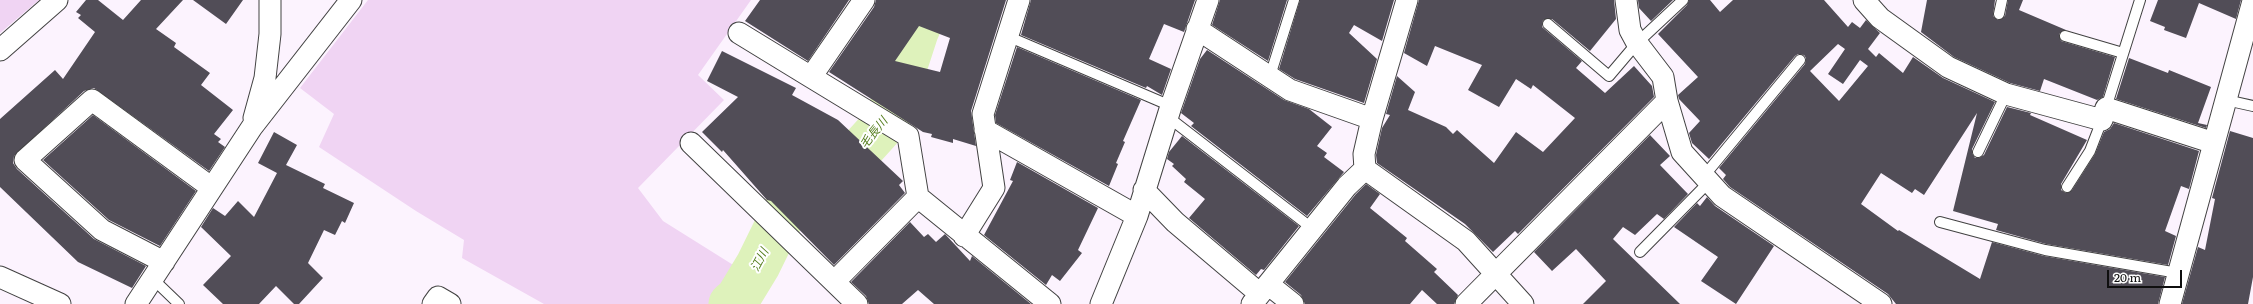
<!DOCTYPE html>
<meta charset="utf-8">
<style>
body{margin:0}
#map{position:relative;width:2253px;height:304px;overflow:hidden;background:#fcf3fe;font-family:Literata,serif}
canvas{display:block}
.scale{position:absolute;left:2107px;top:270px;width:75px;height:18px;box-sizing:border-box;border:2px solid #0f0f0f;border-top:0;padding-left:5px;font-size:12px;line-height:14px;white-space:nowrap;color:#0f0f0f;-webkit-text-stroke:3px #fff;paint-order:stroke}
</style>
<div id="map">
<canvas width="2253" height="304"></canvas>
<div class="scale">20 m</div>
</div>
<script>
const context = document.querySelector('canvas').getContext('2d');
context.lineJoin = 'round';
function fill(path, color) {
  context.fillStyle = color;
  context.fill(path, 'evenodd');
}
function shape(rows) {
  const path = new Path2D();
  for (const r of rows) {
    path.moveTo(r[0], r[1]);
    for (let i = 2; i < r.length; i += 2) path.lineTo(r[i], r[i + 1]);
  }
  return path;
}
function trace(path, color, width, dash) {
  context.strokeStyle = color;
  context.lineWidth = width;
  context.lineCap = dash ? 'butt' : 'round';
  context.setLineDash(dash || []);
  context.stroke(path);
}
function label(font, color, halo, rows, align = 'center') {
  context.font = font + ' Literata,"Noto Sans JP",serif';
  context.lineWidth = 4;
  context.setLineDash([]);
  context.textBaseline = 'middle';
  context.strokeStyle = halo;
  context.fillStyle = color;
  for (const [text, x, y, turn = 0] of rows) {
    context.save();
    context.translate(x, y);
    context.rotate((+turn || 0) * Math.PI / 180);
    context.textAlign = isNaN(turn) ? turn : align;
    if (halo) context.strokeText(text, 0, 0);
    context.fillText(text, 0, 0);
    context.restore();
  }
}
const farmland = shape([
 [0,0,39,0,0,33],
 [368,0,751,0,698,75,724,100,638,188,663,221,746,273,733,294,720,304,544,304,462,258,464,240,416,211,319,147,334,114,300,88]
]);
const river = shape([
 [731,304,738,298,758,265,784,212,838,175,887,121,916,32,930,0]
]);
const building = shape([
 [86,0,98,0,123,20,141,0,183,0,156,29,176,43,174,47,210,73,201,85,233,110,214,134,221,139,218,142,225,147,209,171,94,88,84,91,14,156,13,163,17,169,94,239,146,266,132,288,78,262,0,187,0,119,55,70,63,79,95,32,78,18,81,15,76,12],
 [193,0,243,0,226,24],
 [760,0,849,0,808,61,745,21],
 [876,0,1006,0,971,111,976,146,953,139,953,143,931,137,932,134,923,132,829,72,874,7],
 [919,26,950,38,940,72,895,61],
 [1031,0,1195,0,1184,32,1164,24,1149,59,1171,69,1162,95,1147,86,1146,88,1021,35],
 [1220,0,1287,0,1268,61,1212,25],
 [1300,0,1394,0,1382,41,1354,25,1349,33,1377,59,1364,103,1295,79,1279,69],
 [1419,0,1614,0,1616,19,1590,51,1552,19,1543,20,1542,27,1582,61,1576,68,1605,93,1634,66,1652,86,1654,97,1518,234,1515,231,1493,252,1465,224,1377,163,1376,155,1382,128,1390,115,1386,114,1397,76,1415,92,1408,110,1446,127,1453,134,1457,130,1494,163,1516,132,1543,152,1575,118,1533,85,1531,89,1516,79,1499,107,1468,90,1482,65,1435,46,1427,66,1404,53],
 [1638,0,1673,0,1651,21,1639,8],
 [1689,0,1710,0,1720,12,1733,0,1824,0,1848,27,1852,22,1860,28,1866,20,1880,33,1868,49,1876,57,1879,53,1903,73,1913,57,1943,78,1995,102,1972,149,1972,153,1975,158,1979,158,1984,155,2007,107,2031,113,2030,115,2087,140,2061,184,2061,190,2066,193,2072,190,2095,154,2104,132,2110,129,2114,123,2199,151,2189,189,2181,186,2165,231,2176,236,2168,265,2046,244,1996,230,1998,224,1953,211,1977,113,1924,195,1915,189,1912,193,1881,173,1861,204,1898,231,1899,230,1980,279,1992,242,2044,256,2165,277,2158,304,1896,304,1888,294,1730,187,1723,179,1726,175,1719,168,1805,64,1806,58,1804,55,1798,54,1795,56,1709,159,1692,143,1689,133,1700,121,1679,99,1678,95,1698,77,1658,34,1687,5],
 [1838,44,1845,49,1828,74,1843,84,1860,60,1868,66,1839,101,1810,71],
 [1927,0,1995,0,1993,16,1998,20,2005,16,2008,0,2023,0,2019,10,2066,30,2059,34,2061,41,2115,57,2103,97,2097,100,2044,79,2040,91,2010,83,1954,57,1921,32],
 [2158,0,2241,0,2236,19,2199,3,2186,38,2164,30,2165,27,2150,21],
 [1017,47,1141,100,1123,141,1125,142,1116,163,1118,164,1109,186,996,123,995,115],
 [1207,50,1284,100,1309,109,1332,127,1317,146,1327,153,1324,157,1344,172,1307,216,1191,126,1194,123,1181,113,1200,59],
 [722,51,796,88,792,95,838,120,903,181,899,185,905,193,834,265,771,201,767,200,723,150,722,152,702,132,738,97,707,81],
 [2129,58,2168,73,2169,70,2211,87,2198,123,2207,125,2206,128,2116,99],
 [93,115,196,191,160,246,109,220,43,160],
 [2230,131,2253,138,2253,277,2248,304,2182,304,2198,247,2205,250,2215,199,2212,198],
 [274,132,297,145,286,165,325,184,323,188,354,203,345,223,342,221,335,235,324,230,308,263,323,278,299,304,294,304,276,286,259,304,223,304,203,285,231,256,201,227,213,208,225,216,238,201,254,217,277,173,258,163],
 [1650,135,1670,156,1660,165,1688,194,1664,219,1657,214,1635,235,1623,227,1613,239,1680,304,1583,304,1606,281,1576,249,1552,271,1534,252],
 [1182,136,1299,226,1264,270,1261,269,1256,275,1189,218,1205,199,1184,182,1186,179,1172,166,1174,164,1167,159,1169,152],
 [1017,162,1098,208,1078,250,1082,253,1060,281,1052,275,1046,285,984,235,1013,181,1010,180],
 [1366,184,1380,194,1370,208,1407,238,1405,241,1437,269,1434,272,1458,295,1454,304,1437,304,1422,290,1410,304,1305,304,1301,295,1285,282,1356,194],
 [1707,197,1715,206,1774,246,1736,304,1701,281,1718,257,1674,227,1697,203,1700,206],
 [910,222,924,237,928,234,936,242,945,234,970,261,972,256,1031,304,934,304,918,290,902,304,869,304,866,296,851,282]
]);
const service = shape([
 [1999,14,2002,0],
 [1548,24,1609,76,1637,43,1683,0],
 [1007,36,1171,106],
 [2065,36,2123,53],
 [1270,76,1294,0],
 [2226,100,2253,106],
 [2106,108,2140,0],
 [1168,117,1313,229],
 [1978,152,2006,94],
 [1704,176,1800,60],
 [2067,187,2090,151,2102,120],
 [1940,222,2045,250,2178,273],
 [1640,252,1709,182],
 [153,279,179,304]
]);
const minor = shape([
 [1626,0,1630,30,1637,43,1663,77,1667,101,1682,152,1722,196,1881,304],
 [1864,0,1880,18,1948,67,2006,94,2102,120,2106,108,2214,143],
 [1197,29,1290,90,1372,119],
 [739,33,811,77],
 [0,50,57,0],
 [254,118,265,78,270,34,270,0],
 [985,130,1137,216],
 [691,143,857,304],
 [1365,169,1466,241,1523,304],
 [1144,190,1175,222,1260,294],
 [918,197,1050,304],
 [964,236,994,188,983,114,1019,0],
 [164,262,102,230,25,160,92,100,212,188],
 [0,277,60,304],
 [835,281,918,197,908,136,811,77,864,0],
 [1268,284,1293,304],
 [136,304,252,127,351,0],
 [433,304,438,297,450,304],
 [1101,304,1137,216,1171,106,1208,0],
 [1252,304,1347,186,1365,169,1364,154,1372,119,1407,0],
 [1466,304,1667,101],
 [2170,304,2253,1]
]);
const waterNames = [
 ["毛長川",874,133,-51],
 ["江川",760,260,-62]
];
fill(farmland, '#f0d4f3');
trace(river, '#def2bb', 45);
fill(building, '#514d57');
trace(service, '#424242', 12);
trace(minor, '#424242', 23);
trace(service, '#fff', 10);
trace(minor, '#fff', 21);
label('italic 12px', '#557e1e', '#fff', waterNames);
</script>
